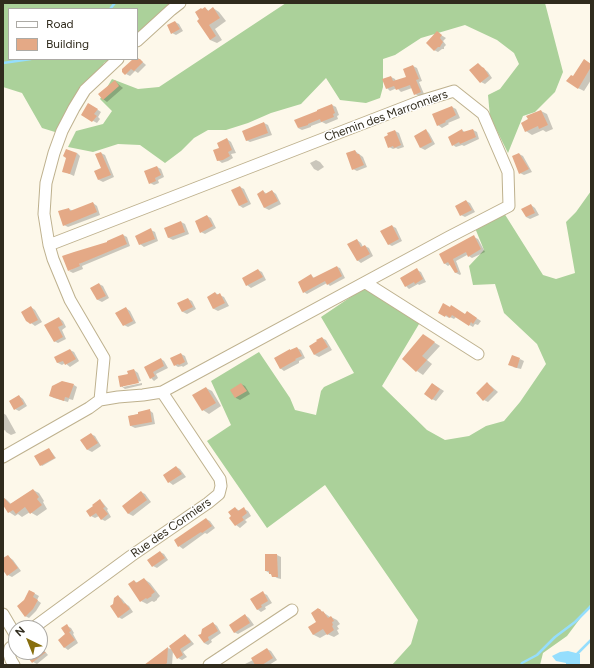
<!DOCTYPE html>
<style>
body{margin:0}
#map{position:relative;width:594px;height:668px;overflow:hidden;background:#fdf8ea;font-family:Figtree,sans-serif}
canvas{display:block}
.frame{position:absolute;inset:0;border:4px solid #302b1d;pointer-events:none}
.legend{position:absolute;left:8px;top:8px;width:130px;height:52px;box-sizing:border-box;background:#fff;border:1px solid #acaaa5;margin:0;padding:5px 7px;list-style:none;font-size:12px;color:#302b1d}
.legend li{display:flex;align-items:center;gap:8px;height:20px}
.legend b{width:20px;border:1px solid #acaaa5}
.north{position:absolute;left:8px;top:620px;width:40px;height:40px;box-sizing:border-box;background:#fff;border:1px solid #acaaa5;border-radius:50%;rotate:317deg;font-size:11px;font-weight:700;line-height:16px;text-align:center;color:#302b1d}
.north::after{content:'';display:block;margin:auto;width:14px;height:18px;background:#876e0e;clip-path:polygon(50% 0,100% 100%,50% 72%,0 100%)}
</style>
<div id="map">
<canvas width="594" height="668"></canvas>
<div class="frame"></div>
<ul class="legend">
<li><b style="height:5px;background:#fff"></b>Road</li>
<li><b style="height:11px;background:#e4a986"></b>Building</li>
</ul>
<div class="north">N</div>
</div>
<script>
const context = document.querySelector('canvas').getContext('2d');
context.lineJoin = 'round';
function fill(path, color) {
  context.fillStyle = color;
  context.fill(path, 'evenodd');
}
function shape(rows) {
  const path = new Path2D();
  for (const r of rows) {
    path.moveTo(r[0], r[1]);
    for (let i = 2; i < r.length; i += 2) path.lineTo(r[i], r[i + 1]);
  }
  return path;
}
function trace(path, color, width, dash) {
  context.strokeStyle = color;
  context.lineWidth = width;
  context.lineCap = dash ? 'butt' : 'round';
  context.setLineDash(dash || []);
  context.stroke(path);
}
function label(font, color, halo, rows, align = 'center') {
  context.font = font + ' Figtree,sans-serif';
  context.lineWidth = 3;
  context.setLineDash([]);
  context.textBaseline = 'middle';
  context.strokeStyle = halo;
  context.fillStyle = color;
  for (const [text, x, y, turn = 0] of rows) {
    context.save();
    context.translate(x, y);
    context.rotate((+turn || 0) * Math.PI / 180);
    context.textAlign = isNaN(turn) ? turn : align;
    if (halo) context.strokeText(text, 0, 0);
    context.fillText(text, 0, 0);
    context.restore();
  }
}
const forest = shape([
 [3,3,174,3,137,35,137,9,9,9,9,59,110,59,104,63,70,123,55,132,42,128,22,93,3,87],
 [286,3,545,3,563,72,555,92,535,112,523,116,508,153,490,117,488,95,500,89,519,64,514,53,497,40,465,25,421,38,395,55,383,59,383,87,380,98,366,103,340,100,326,78,301,104,271,113,248,123,226,130,208,130,194,138,181,151,165,163,140,145,118,144,93,152,68,147,76,131,103,124,112,111,100,99,112,79,138,89,159,87],
 [591,191,591,604,567,636,543,653,540,665,392,665,411,644,418,620,325,485,267,528,207,441,231,425,211,381,259,352,290,398,295,410,316,415,321,391,324,387,354,373,321,317,367,286,422,319,382,386,427,430,445,440,469,436,486,426,504,421,520,402,546,364,537,344,504,313,495,284,473,285,469,266,484,250,475,228,504,213,543,275,556,279,575,273,566,222,576,212]
]);
const water = shape([
 [568,651,580,654,580,665,566,665,566,663,556,661,552,656,560,652]
]);
const shadow = shape([
 [205,8,209,11,213,8,219,12,226,21,215,29,222,40,217,43,210,40,203,10],
 [175,22,179,24,183,31,176,35,172,33],
 [441,35,446,38,443,41,446,45,444,47,444,49,442,49,438,52,434,50],
 [137,57,146,65,138,73,135,71,130,76,126,74,134,59,137,59],
 [478,64,488,72,492,78,485,84,481,82],
 [591,65,591,80,584,91,578,88,574,78],
 [413,66,417,68,422,81,419,82,424,94,419,96,415,94,412,88,401,92,397,88,390,91,387,88,391,77,395,79,396,81,408,77],
 [115,81,118,84,123,88,107,102,103,99],
 [89,104,101,112,98,117,100,119,97,123,82,115],
 [332,105,336,107,339,115,337,116,338,119,326,124,322,122,311,126,311,127,302,130,298,128],
 [452,107,456,109,460,118,448,123,449,124,442,128,438,125],
 [541,111,547,114,553,129,546,132,543,130,532,135,526,131],
 [264,123,268,125,272,135,250,142,246,140],
 [426,130,429,133,435,144,425,150,421,148,416,136],
 [462,130,466,133,473,130,477,132,479,139,464,146,462,145,456,147,453,145],
 [395,131,399,133,404,147,398,149,396,148,393,149,389,147,390,136],
 [227,139,231,142,236,153,231,154,233,158,228,161,222,163,218,160,220,149],
 [355,151,363,157,367,167,357,171,353,169],
 [77,153,80,156,74,176,63,171],
 [101,153,105,155,114,177,103,182,99,180,102,169],
 [519,154,523,156,532,172,524,175,520,173],
 [316,160,320,162,324,167,318,171,314,169,310,163],
 [157,167,161,169,164,177,158,180,159,183,154,185,150,183],
 [240,187,244,189,251,204,243,208,240,206],
 [263,191,267,194,272,191,276,194,281,204,269,210,265,208,258,194],
 [466,201,470,203,475,212,465,217,461,215],
 [93,203,97,206,100,215,68,227,64,225,69,209,73,211],
 [531,205,535,208,539,215,530,219,526,217],
 [207,216,211,218,216,228,205,234,201,232],
 [181,222,185,224,189,234,173,240,169,238,166,229],
 [392,226,396,228,402,241,392,246,388,244],
 [151,230,155,232,158,241,144,247,140,244],
 [123,235,127,237,130,246,82,266,83,269,73,273,69,271,109,243],
 [474,237,478,239,485,252,472,258,467,255,456,261,461,274,460,275,456,273,451,264,448,266,444,263],
 [357,240,361,243,363,247,365,246,369,248,373,256,361,263,357,260],
 [337,267,340,268,345,278,330,286,327,283,307,294,304,292,311,275,315,279],
 [258,270,262,272,266,280,251,288,247,285],
 [417,270,421,272,426,282,419,285,418,284,409,289,406,286],
 [99,284,103,286,109,298,102,302,98,300,92,288],
 [215,293,224,297,229,306,218,311,214,309,208,297],
 [188,299,192,301,196,309,187,314,183,312,179,304],
 [31,307,35,310,42,322,35,326,31,323],
 [126,308,130,311,136,323,128,327,124,325],
 [450,308,465,315,467,312,481,321,478,325,475,324,473,327,456,317,454,319,450,317,449,318,439,312],
 [59,318,63,321,66,327,62,330,66,339,58,343,54,341],
 [424,336,440,346,427,360,432,364,423,375,417,371],
 [322,338,326,340,332,350,319,357,315,355,318,341,318,340],
 [297,348,301,350,305,358,299,361,299,363,284,371,280,368],
 [70,350,74,352,79,361,70,367,65,363,62,365,58,363,55,358],
 [181,354,185,356,188,364,183,367,182,366,178,367,175,365],
 [161,359,164,361,168,368,156,374,158,378,154,381,151,378,145,367],
 [520,359,524,361,521,369,513,367],
 [134,370,138,373,141,381,123,385,123,387,142,383,142,385,125,389,121,386,129,375],
 [241,384,245,386,250,394,240,400,236,398,231,391],
 [433,384,444,391,436,401,432,399],
 [487,384,491,386,498,392,488,402,484,400],
 [74,385,77,387,73,400,69,399,68,402,54,398,50,396],
 [206,388,212,391,221,406,209,414,203,410,194,396],
 [19,396,23,399,27,406,19,411,15,409],
 [149,410,153,413,155,424,135,428,131,426,129,416,139,414],
 [3,413,6,415,16,433,11,435,6,432,5,430,3,431],
 [91,434,95,436,101,446,92,452,88,450,82,440],
 [49,449,50,450,56,458,42,466,41,465],
 [176,467,180,469,186,477,173,485,169,482,164,475],
 [33,490,39,493,44,501,43,502,47,509,37,516,30,512,22,517,18,514,15,516,9,512,3,503,3,497,7,500,11,504],
 [141,492,145,494,151,502,133,516,129,514,123,506],
 [100,500,103,503,108,509,107,510,111,517,105,521,101,519,99,516,95,518,91,516],
 [235,508,240,511,244,509,248,511,251,516,245,520,247,522,240,528,236,525],
 [206,519,210,521,215,528,207,534,205,533,183,549,179,546,175,541],
 [160,552,164,554,168,560,157,568,153,566],
 [277,555,281,557,281,579,277,578,266,571],
 [9,557,13,560,21,571,12,577,8,575,5,572,3,573,3,562],
 [144,579,150,583,160,596,157,599,157,600,154,602,152,601,147,604,141,601,134,581,138,583],
 [30,591,39,596,37,600,41,603,36,611,29,618,25,616,25,601],
 [263,593,267,595,272,603,265,607,266,609,261,612,257,609],
 [118,596,122,599,126,604,129,606,133,612,122,619,118,617,114,605],
 [320,610,330,617,331,617,337,620,340,624,337,626,339,629,337,630,339,634,334,637,327,634,320,638,314,635,309,627,318,622],
 [245,615,249,618,254,625,238,634,234,632],
 [213,623,217,626,221,633,211,640,212,642,208,645,204,643],
 [67,626,71,628,74,633,73,634,78,643,68,650,64,647],
 [186,636,189,638,194,644,183,652,187,657,182,660,178,658,173,651,172,665,146,665,168,648,173,650],
 [40,647,42,648,48,655,37,664,33,662,31,652,40,652],
 [267,649,271,651,277,660,269,665,243,665,253,660]
]);
const stream = shape([
 [110,9,115,3],
 [3,63,31,59],
 [576,655,591,640],
 [521,665,522,663,537,655,555,637,575,622,591,606]
]);
const building = shape([
 [205,7,208,11,213,7,220,18,209,25,216,36,210,40,197,21,199,19,195,12,201,8,202,9],
 [175,21,180,29,171,34,167,25],
 [437,31,442,35,440,38,443,42,441,45,440,47,438,47,434,51,426,43],
 [133,59,140,59,143,62,134,71,131,69,125,75,122,72,122,69],
 [584,59,591,64,591,67,578,89,566,81,571,75,573,76],
 [478,63,482,67,484,68,489,76,480,83,469,70],
 [413,65,419,79,416,80,421,92,414,95,410,85,396,90,394,86,386,89,382,79,391,76,393,81,406,77,403,69],
 [115,80,119,86,103,100,98,94],
 [88,103,98,109,94,114,97,116,92,122,81,115],
 [332,104,335,113,333,114,334,117,321,122,320,119,308,124,308,125,298,128,294,120,317,111,317,110],
 [452,106,456,115,445,121,446,122,437,126,432,114],
 [541,110,548,125,539,129,538,126,525,132,521,123,528,119,526,116],
 [264,122,268,133,246,141,242,131],
 [426,129,432,142,420,148,414,136],
 [462,129,463,132,473,129,476,137,460,144,459,142,452,146,448,137],
 [395,130,401,145,394,148,393,146,388,148,384,137,388,135,387,133],
 [227,138,232,150,228,152,230,156,223,160,217,161,213,150,219,148,217,143],
 [66,149,77,153,70,174,62,172,66,158,63,156],
 [355,150,357,154,359,154,364,165,352,170,346,153],
 [101,152,111,175,98,180,94,171,101,168,95,154],
 [519,153,529,169,519,174,512,156],
 [157,166,161,175,155,178,156,181,149,184,144,171],
 [240,186,248,202,239,206,231,190],
 [263,190,265,194,272,190,278,201,264,208,257,194],
 [466,200,472,210,460,216,455,206],
 [93,202,97,212,63,226,58,211,69,208,70,211],
 [531,204,535,213,526,217,521,209],
 [207,215,213,226,200,233,195,221],
 [181,221,185,232,168,238,164,228],
 [392,225,399,239,388,245,380,231],
 [151,228,155,239,139,245,135,236],
 [123,234,127,244,79,264,80,266,68,271,62,256,74,252,107,242,107,241],
 [474,235,481,249,468,257,466,252,453,259,458,272,455,273,448,262,444,264,439,254],
 [357,239,361,247,365,245,370,254,357,261,347,244],
 [337,266,342,276,327,285,325,281,303,293,298,282,311,274,313,278],
 [417,268,423,279,415,284,414,282,405,287,400,278],
 [258,269,263,277,246,286,242,278],
 [99,283,106,296,97,300,90,288],
 [215,292,217,295,220,293,225,303,213,309,207,297],
 [188,298,193,307,182,312,177,303],
 [443,303,450,307,451,305,465,314,467,311,477,318,473,324,471,322,469,326,452,315,450,318,446,315,445,317,438,313],
 [31,306,38,320,30,324,29,323,26,321,21,312],
 [126,307,133,321,123,326,115,313],
 [59,317,63,325,58,327,63,337,54,342,44,325],
 [423,334,435,342,422,356,427,360,416,372,402,359],
 [322,337,328,347,314,355,309,346,317,341,316,340],
 [297,347,302,356,295,359,296,360,280,369,274,358,290,349,290,350],
 [70,349,76,359,65,365,63,361,57,363,54,357],
 [181,353,185,362,179,365,178,364,174,366,170,358],
 [512,355,520,358,517,368,508,365],
 [161,358,164,366,153,372,155,376,150,379,144,367],
 [134,369,139,383,120,387,118,376,128,374,127,371],
 [62,381,74,384,69,398,65,397,64,401,49,396,52,386],
 [487,382,494,390,483,401,476,393],
 [241,383,247,391,235,398,230,390],
 [432,383,440,389,432,400,424,394],
 [206,387,216,403,202,411,192,395],
 [19,395,24,404,14,410,9,401],
 [150,409,152,422,130,426,128,416,138,414,138,412],
 [91,433,98,443,87,450,80,440],
 [49,448,55,458,40,466,34,456],
 [176,466,182,474,168,483,163,475],
 [33,489,39,497,37,499,42,505,30,514,25,507,16,514,13,510,8,513,3,505,3,497,10,504],
 [141,491,147,500,128,514,122,506],
 [100,499,105,507,103,508,108,514,101,520,96,513,90,517,86,511,93,506,92,505],
 [235,507,238,511,244,507,247,513,242,517,244,520,235,526,229,518,231,516,228,512],
 [206,518,212,526,202,533,201,532,178,547,174,540],
 [160,551,165,558,152,567,147,560],
 [265,554,277,554,278,577,272,577,271,574,269,574,269,571,265,571],
 [8,555,18,568,7,576,3,570,3,558],
 [144,578,155,592,151,595,152,596,147,599,146,598,140,602,128,584,134,580,136,583],
 [29,590,35,593,33,597,38,600,33,609,25,617,17,606,24,600],
 [263,591,268,601,261,605,262,607,257,610,250,599],
 [118,595,124,604,125,603,130,609,118,618,110,606,113,604,114,598],
 [318,608,319,609,320,609,322,612,323,611,328,618,331,616,334,621,332,622,333,625,332,626,334,630,327,635,323,629,313,635,308,627,316,622,311,613],
 [245,614,250,623,234,633,229,625],
 [213,622,218,631,208,637,209,640,204,643,198,635,201,634,202,629],
 [67,624,71,631,69,632,75,640,64,648,58,640,65,634,61,628],
 [185,634,191,642,180,649,183,655,177,659,169,646],
 [168,647,167,663,165,665,144,665],
 [267,648,273,658,262,665,255,665,251,658],
 [29,652,46,652,32,663,26,655]
]);
const minor = shape([
 [137,41,171,10,180,3],
 [49,245,421,101,454,91,483,114,508,172,509,206,449,237,162,392],
 [366,283,478,354],
 [100,400,104,358,70,300,53,259,49,245,44,214,46,183,54,153,62,131,74,108,85,90,118,59],
 [3,457,89,408,100,400,118,397,143,395,162,392,220,479,221,486,219,494,208,503,131,556,33,628],
 [3,614,16,636],
 [14,665,11,660,9,654,10,648,16,643],
 [209,665,292,610]
]);
const streetNames = [
 ["Chemin des Marronniers",386,116,-20],
 ["Rue des Cormiers",171,528,-35]
];
fill(forest, '#abd19a');
fill(water, '#95defd');
fill(shadow, '#0003');
trace(stream, '#95defd', 2.5);
fill(building, '#e4a986');
trace(minor, '#beb18e', 13);
trace(minor, '#fff', 11);
label('12px', '#302b1d', '#fff', streetNames);
</script>
